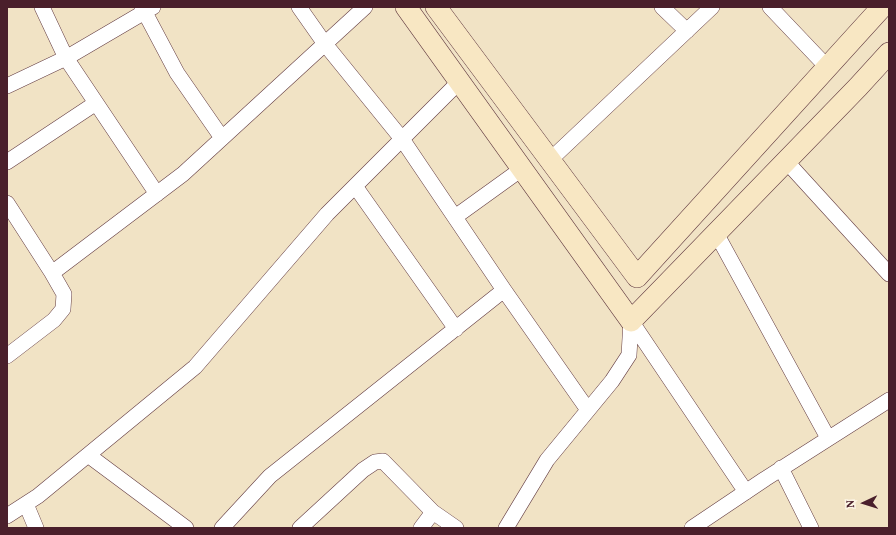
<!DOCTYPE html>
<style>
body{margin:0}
#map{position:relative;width:896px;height:535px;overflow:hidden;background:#f1e3c5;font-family:Vollkorn,serif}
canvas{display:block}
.frame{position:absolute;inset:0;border:8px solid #4a1f2b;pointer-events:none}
.north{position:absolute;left:844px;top:483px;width:40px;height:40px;-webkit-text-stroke:3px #fcf5e5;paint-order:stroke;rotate:266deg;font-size:11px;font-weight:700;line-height:16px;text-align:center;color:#4a1f2b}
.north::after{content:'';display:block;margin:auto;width:14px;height:18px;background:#4a1f2b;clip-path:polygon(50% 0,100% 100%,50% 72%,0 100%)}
</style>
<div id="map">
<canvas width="896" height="535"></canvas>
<div class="frame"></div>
<div class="north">N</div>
</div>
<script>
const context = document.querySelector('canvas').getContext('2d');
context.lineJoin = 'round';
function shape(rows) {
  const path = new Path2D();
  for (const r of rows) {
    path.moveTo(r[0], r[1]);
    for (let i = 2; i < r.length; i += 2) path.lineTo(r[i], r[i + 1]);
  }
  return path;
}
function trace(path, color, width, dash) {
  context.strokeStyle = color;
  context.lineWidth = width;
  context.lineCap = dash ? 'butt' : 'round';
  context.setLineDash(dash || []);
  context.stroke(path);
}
const street = shape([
 [42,7,66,58,157,194],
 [142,7,177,73,222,138],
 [299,7,325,44,402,139,504,290,588,410],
 [662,7,687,31],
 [770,7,827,67],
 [7,86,66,58,153,7],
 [550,160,712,7],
 [786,161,889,274],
 [7,162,96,103],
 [355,186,456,329],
 [7,203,52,273],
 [455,217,523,168],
 [716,233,828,438],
 [631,321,746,492],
 [7,356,54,320,63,309,64,294,52,273,183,174,365,7],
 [88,455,186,528],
 [781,468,811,528],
 [26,504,36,528],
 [7,516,38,496,195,367,327,214,460,81],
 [222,528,270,476,504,290],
 [300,528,363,470,375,462,383,461,433,512,456,528],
 [421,528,433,512],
 [506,528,547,460,612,381,629,355,631,321],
 [692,528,765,479,889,400]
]);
const secondary = shape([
 [406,7,631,321,858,87,889,53],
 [436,7,637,277,882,7]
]);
trace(street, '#633c42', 16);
trace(secondary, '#633c42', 22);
trace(street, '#fff', 15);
trace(secondary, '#f8e7c3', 21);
</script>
